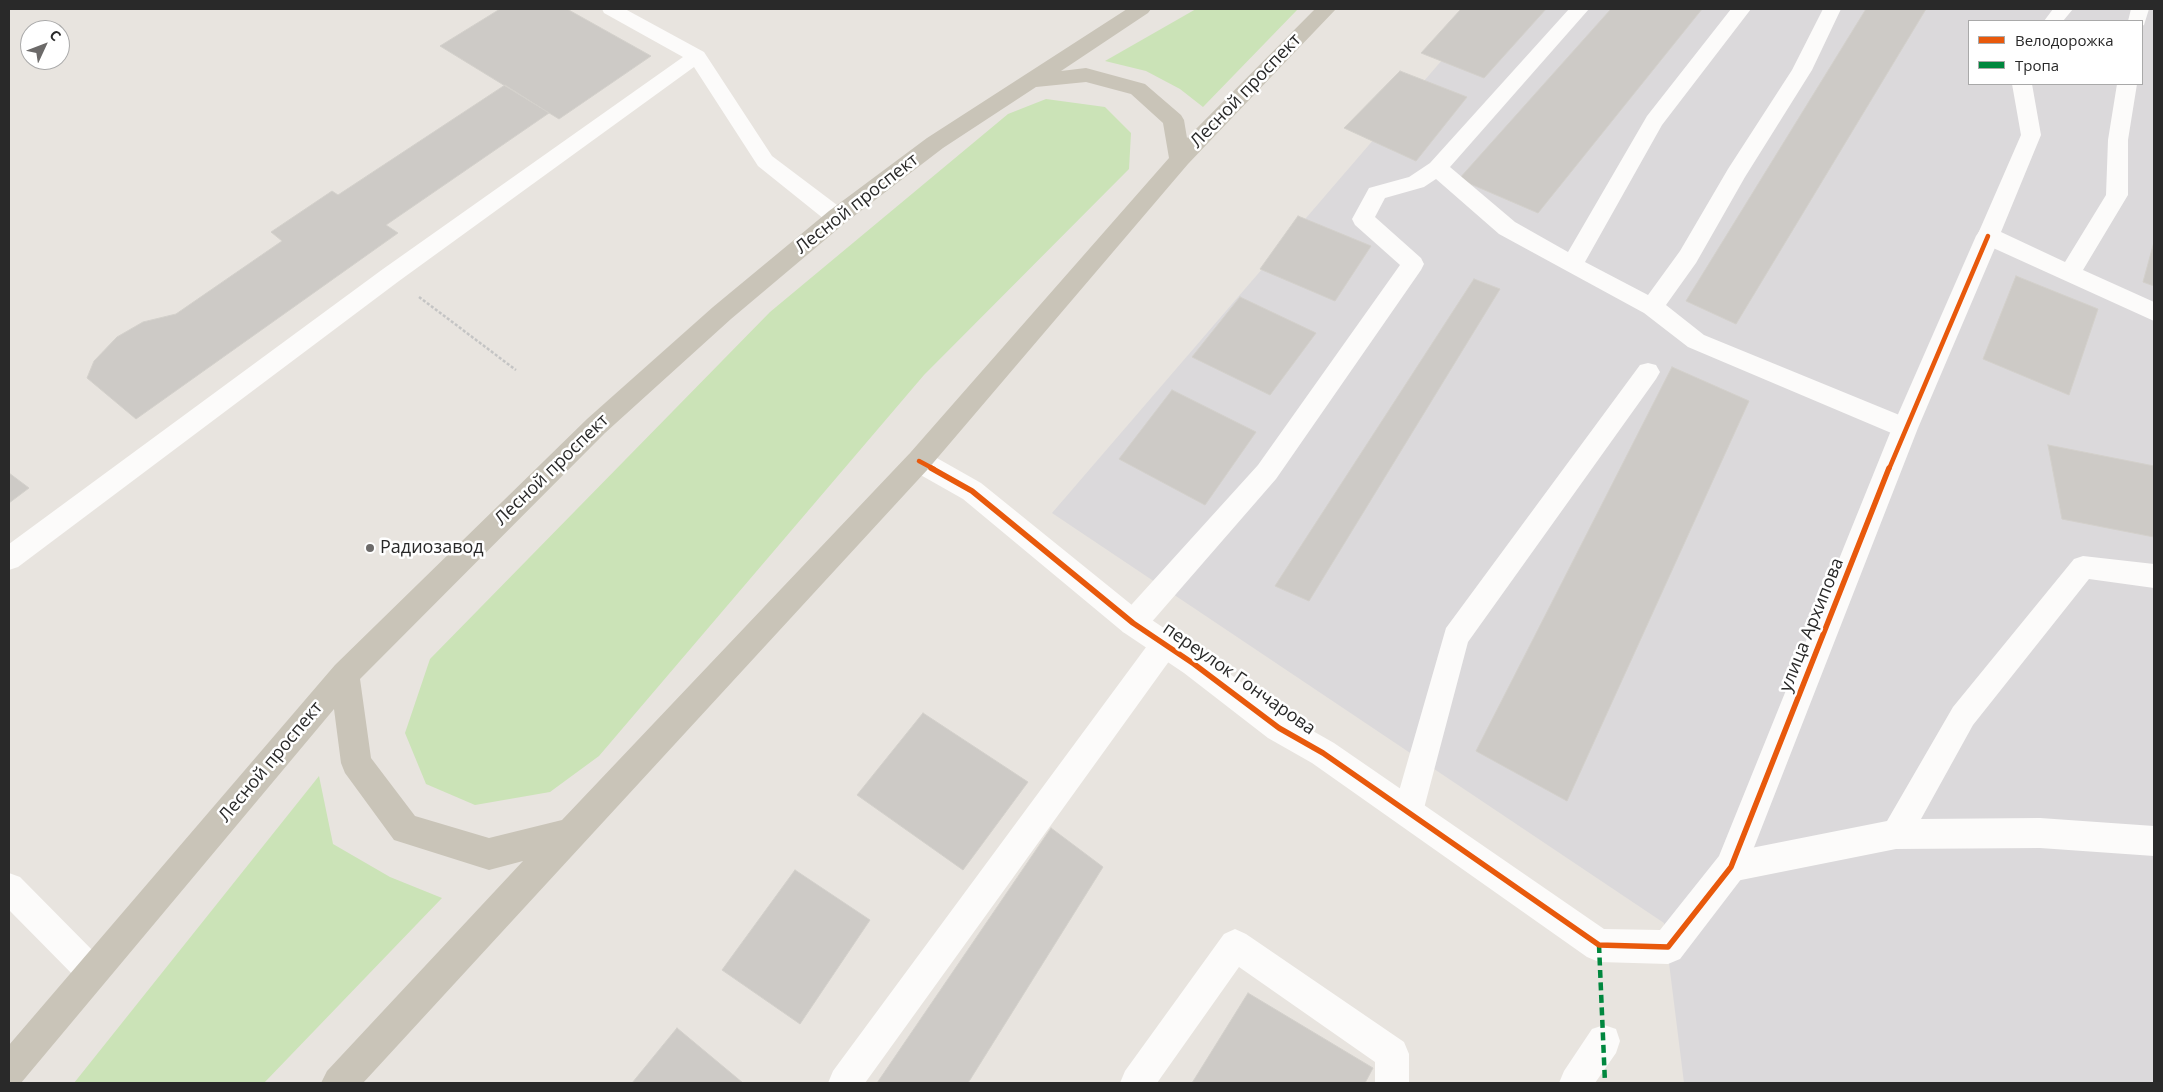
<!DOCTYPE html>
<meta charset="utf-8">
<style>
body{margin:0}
#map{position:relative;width:2163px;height:1092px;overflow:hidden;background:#e8e4df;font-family:"Open Sans",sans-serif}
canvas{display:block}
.frame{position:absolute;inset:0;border:10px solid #292929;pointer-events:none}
.legend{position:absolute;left:1968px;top:20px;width:175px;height:65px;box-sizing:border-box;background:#fff;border:1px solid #a9a9a9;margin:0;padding:6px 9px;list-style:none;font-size:15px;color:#292929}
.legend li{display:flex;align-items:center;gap:10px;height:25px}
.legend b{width:25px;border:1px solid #a9a9a9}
.north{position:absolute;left:20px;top:20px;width:50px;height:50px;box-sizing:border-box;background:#fff;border:1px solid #a9a9a9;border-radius:50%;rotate:47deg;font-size:14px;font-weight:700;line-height:20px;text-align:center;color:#292929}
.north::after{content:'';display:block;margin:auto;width:18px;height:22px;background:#6c6a69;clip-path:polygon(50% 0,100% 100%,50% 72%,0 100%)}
</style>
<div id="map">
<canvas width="2163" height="1092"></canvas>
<div class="frame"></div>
<ul class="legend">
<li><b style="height:6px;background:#e8590c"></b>Велодорожка</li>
<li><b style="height:6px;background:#00873e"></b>Тропа</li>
</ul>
<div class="north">С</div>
</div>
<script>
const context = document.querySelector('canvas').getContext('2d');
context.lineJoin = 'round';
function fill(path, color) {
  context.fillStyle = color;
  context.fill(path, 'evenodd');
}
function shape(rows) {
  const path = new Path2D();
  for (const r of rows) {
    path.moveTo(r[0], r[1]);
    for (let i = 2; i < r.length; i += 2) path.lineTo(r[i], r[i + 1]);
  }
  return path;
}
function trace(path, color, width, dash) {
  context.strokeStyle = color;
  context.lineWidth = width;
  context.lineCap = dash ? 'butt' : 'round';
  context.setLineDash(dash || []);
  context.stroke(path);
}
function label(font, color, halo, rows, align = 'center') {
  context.font = font + ' "Open Sans",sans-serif';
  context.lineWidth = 5;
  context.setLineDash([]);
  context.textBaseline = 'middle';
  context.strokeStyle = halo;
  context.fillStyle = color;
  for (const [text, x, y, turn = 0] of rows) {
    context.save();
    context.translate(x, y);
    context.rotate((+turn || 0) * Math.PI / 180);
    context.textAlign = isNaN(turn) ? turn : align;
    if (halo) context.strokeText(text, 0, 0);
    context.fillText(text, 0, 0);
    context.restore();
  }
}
const industrial = shape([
 [1486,9,2154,9,2154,1083,1684,1083,1664,923,1052,513],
 [1969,21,2142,21,2142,84,1969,84]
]);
const green = shape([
 [1196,9,1298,9,1203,107,1180,89,1146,71,1105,61],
 [1046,99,1105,107,1131,133,1129,169,924,375,599,756,550,792,475,805,426,784,405,733,430,659,770,312,1008,114],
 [319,776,333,844,390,877,442,898,264,1083,74,1083]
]);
const building = shape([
 [500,9,567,9,651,56,559,119,440,46,500,9],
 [1461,9,1546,9,1484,78,1421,53,1461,9],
 [1611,9,1702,9,1538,213,1459,179,1611,9],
 [1866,9,1926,9,1736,324,1686,301,1866,9],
 [1400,71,1467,97,1416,161,1344,128,1400,71],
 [505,85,549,113,386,225,398,233,136,419,87,378,94,361,117,337,143,322,176,314,282,241,271,232,332,191,338,195,505,85],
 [1298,216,1371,246,1335,301,1260,269,1298,216],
 [2154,242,2154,286,2143,282,2154,242],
 [2016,276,2098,309,2069,395,1983,359,2016,276],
 [1474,279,1500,289,1309,601,1275,586,1474,279],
 [1240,297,1316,333,1270,395,1192,357,1240,297],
 [1672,367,1749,401,1567,801,1476,751,1672,367],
 [1172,390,1256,432,1205,505,1119,459,1172,390],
 [2048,445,2154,466,2154,537,2062,519,2048,445],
 [9,473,29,488,9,503,9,473],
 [923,713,1028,782,963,870,857,795,923,713],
 [1051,828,1103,867,968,1083,877,1083,1051,828],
 [795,870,870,920,800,1024,722,970,795,870],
 [1248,993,1373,1068,1365,1083,1192,1083,1248,993],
 [677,1028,743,1083,632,1083,677,1028]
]);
const path = shape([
 [419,297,516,370]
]);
const lane = shape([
 [602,9,625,9,704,52,772,156,845,211,848,217,845,223,837,225,829,223,758,166,694,67,399,281,18,567,9,570,9,544,383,269,683,57,604,13,602,9],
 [1569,9,1589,9,1450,167,1515,222,1568,252,1647,116,1731,9,1751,9,1662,125,1585,262,1648,295,1680,251,1728,169,1792,70,1823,9,1841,9,1812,70,1745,177,1696,263,1666,305,1704,335,1914,421,1917,428,1914,435,1905,438,1896,435,1688,347,1644,313,1499,234,1436,179,1424,187,1385,198,1375,217,1421,258,1424,264,1421,270,1276,479,1143,632,1133,635,1123,632,1119,623,1123,614,1258,465,1400,265,1355,225,1352,219,1369,188,1409,177,1430,163,1569,9],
 [2053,9,2073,9,2063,21,2044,21,2053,9],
 [2131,9,2149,9,2144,25,2142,26,2142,21,2128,21,2131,9],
 [2012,84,2032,84,2041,135,2001,232,2065,262,2106,195,2108,140,2117,84,2137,84,2128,140,2128,195,2083,270,2154,302,2154,321,1980,242,1977,236,2021,135,2012,84],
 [1648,363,1656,365,1660,372,1656,379,1468,642,1423,812,1419,822,1408,827,1397,822,1393,812,1446,628,1640,365,1648,363],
 [2083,556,2154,564,2154,588,2089,579,1973,725,1921,819,2040,818,2154,826,2154,856,2040,848,1896,849,1731,882,1720,878,1716,867,1720,856,1731,852,1887,821,1953,707,2074,559,2083,556],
 [1165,632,1175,635,1179,644,1175,653,865,1083,828,1083,833,1071,1155,635,1165,632],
 [9,873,20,877,103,961,108,972,103,983,92,988,81,983,9,910,9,873],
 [1235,929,1246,934,1404,1042,1409,1054,1409,1083,1375,1083,1375,1062,1239,967,1157,1083,1120,1083,1125,1071,1224,934,1235,929],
 [1604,1025,1616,1029,1620,1041,1616,1053,1595,1083,1559,1083,1564,1071,1592,1029,1604,1025]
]);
const street = shape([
 [1988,228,1996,230,2000,236,1918,428,1742,878,1680,959,1668,964,1599,962,1587,957,1312,763,1268,738,1184,673,1123,632,963,499,910,469,906,461,910,453,919,450,928,453,981,483,1143,614,1204,655,1290,718,1334,743,1604,929,1660,930,1719,856,1892,428,1976,236,1980,230,1988,228]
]);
const primary = shape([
 [1127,9,1151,9,1148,13,1061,71,1086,68,1145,84,1181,115,1184,120,1187,138,1315,9,1336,9,1188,164,928,469,363,1083,321,1083,327,1071,523,861,489,870,394,840,345,773,341,763,334,709,21,1083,9,1083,9,1045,335,665,587,419,713,307,829,211,927,138,1127,9],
 [1086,82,1131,94,1163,123,1169,158,910,453,562,820,489,838,415,816,371,758,360,679,605,433,731,319,845,223,943,148,1036,87,1086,82]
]);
const quiet = shape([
 [1599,945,1605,1083]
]);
const cyclewayFar1 = shape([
 [919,461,934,469],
 [1889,469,1988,236]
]);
const cycleway = shape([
 [931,468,972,491,1133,623,1194,664,1279,728,1323,753,1599,945,1668,947,1731,867,1889,468]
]);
const markers = [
 [370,548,5,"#6c6a69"]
];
const streetNames = [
 ["Лесной проспект",1246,91,-46],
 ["Лесной проспект",857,204,-38],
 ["Лесной проспект",552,470,-44],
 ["улица Архипова",1812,625,-68],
 ["переулок Гончарова",1239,679,35],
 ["Лесной проспект",271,762,-50]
];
const poiNames = [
 ["Радиозавод",380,548]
];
fill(industrial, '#dbd9db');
fill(green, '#cbe3b7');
fill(building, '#cdcac6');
trace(building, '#d3d0cb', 1);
trace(path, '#c4c4c4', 2.5, [3, 2]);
fill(lane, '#fcfbfa');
fill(street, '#fcfbfa');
fill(primary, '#c9c4b8');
trace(quiet, '#00873e', 4.5, [8, 4.5]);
trace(cyclewayFar1, '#e8590c', 4.5);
trace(cycleway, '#e8590c', 5.5);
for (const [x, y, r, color] of markers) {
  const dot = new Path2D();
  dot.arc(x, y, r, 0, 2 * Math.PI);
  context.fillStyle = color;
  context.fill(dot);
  trace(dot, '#fff', 2);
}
label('18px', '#292929', '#fff', streetNames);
label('18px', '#292929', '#fff', poiNames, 'left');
</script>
